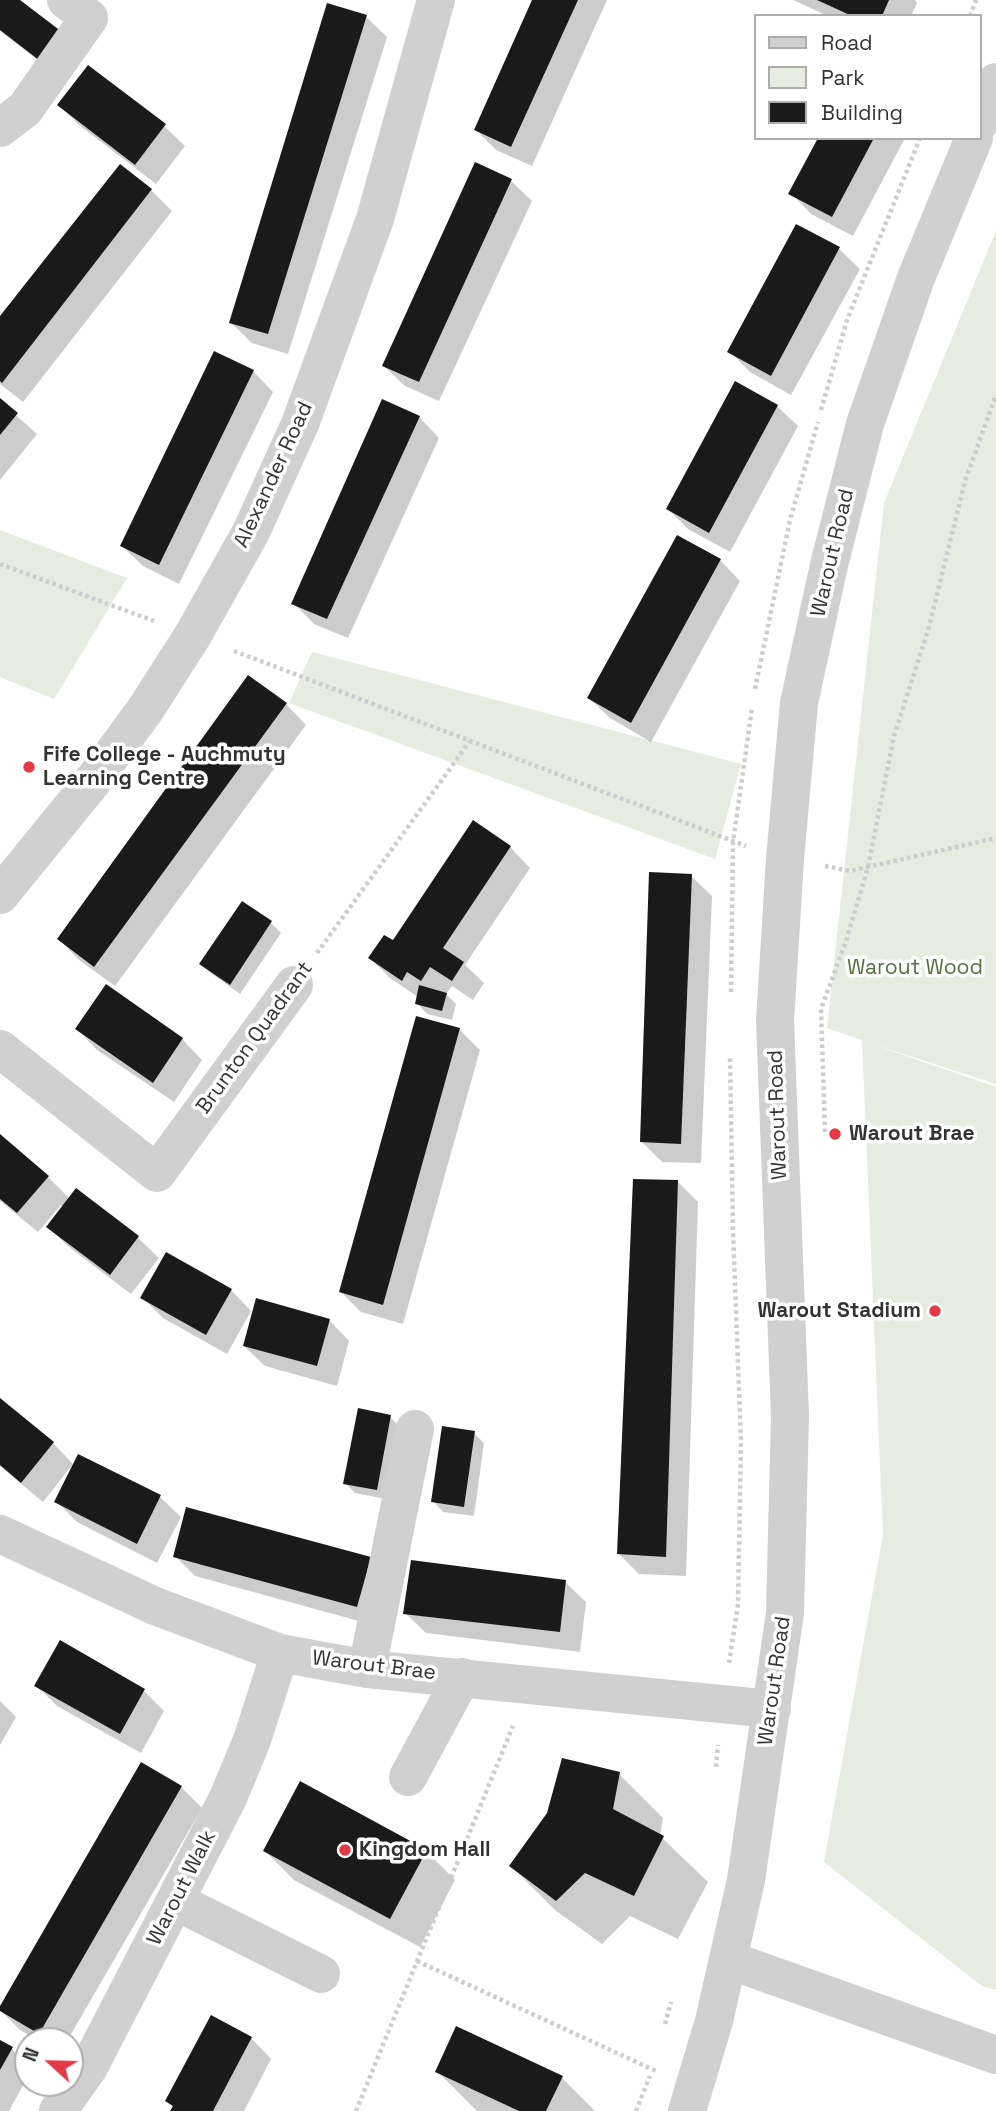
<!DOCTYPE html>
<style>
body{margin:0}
#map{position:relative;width:996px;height:2111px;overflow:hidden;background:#fff;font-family:"Space Grotesk",sans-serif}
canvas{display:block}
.legend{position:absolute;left:754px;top:14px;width:228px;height:126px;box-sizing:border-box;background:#fff;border:2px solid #adadad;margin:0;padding:9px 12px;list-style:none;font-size:21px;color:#333}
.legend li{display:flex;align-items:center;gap:14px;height:35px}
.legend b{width:35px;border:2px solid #adadad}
.north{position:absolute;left:14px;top:2027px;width:70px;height:70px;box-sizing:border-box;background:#fff;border:2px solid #adadad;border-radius:50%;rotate:292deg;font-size:19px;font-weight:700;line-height:28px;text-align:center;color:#333}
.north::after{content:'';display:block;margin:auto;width:24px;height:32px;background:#e63946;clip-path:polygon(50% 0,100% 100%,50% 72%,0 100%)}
</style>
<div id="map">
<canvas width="996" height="2111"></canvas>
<ul class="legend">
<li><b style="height:9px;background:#d0d0d0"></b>Road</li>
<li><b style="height:19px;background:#e6ecdf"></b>Park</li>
<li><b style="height:19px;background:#1a1a1a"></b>Building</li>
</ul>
<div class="north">N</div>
</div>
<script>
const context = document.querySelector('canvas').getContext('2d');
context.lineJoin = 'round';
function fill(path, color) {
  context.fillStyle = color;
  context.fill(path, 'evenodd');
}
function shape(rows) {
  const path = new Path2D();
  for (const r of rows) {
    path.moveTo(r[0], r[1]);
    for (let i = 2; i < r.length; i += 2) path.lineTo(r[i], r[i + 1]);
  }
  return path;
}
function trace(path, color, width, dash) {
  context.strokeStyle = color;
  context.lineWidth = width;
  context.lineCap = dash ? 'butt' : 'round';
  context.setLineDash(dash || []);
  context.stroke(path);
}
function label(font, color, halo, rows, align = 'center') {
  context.font = font + ' "Space Grotesk",sans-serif';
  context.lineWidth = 7;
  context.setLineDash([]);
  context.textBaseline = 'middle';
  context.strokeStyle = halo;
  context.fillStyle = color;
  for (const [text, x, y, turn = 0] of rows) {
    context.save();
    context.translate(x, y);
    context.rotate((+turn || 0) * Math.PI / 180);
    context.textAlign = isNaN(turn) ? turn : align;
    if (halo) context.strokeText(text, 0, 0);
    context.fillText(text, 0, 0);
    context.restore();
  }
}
const green = shape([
 [996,231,996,1084,866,1042,996,1087,996,1990,982,1986,824,1862,883,1535,862,1040,827,1028,884,503],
 [0,530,127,578,54,699,0,677],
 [312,652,741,764,715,859,289,703]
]);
const shadow = shape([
 [0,0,16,0,55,73,0,31],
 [534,0,607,0,532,166,496,150,476,130],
 [793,0,915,0,917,3,911,16,828,16],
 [366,17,387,37,288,354,252,343,231,323],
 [59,105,164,126,185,146,156,184,79,125],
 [820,138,905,138,853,236,811,214,791,193],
 [120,166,151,190,172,211,23,402,0,384,0,319],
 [511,181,532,201,439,401,405,386,384,366],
 [797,226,839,249,860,269,791,395,750,372,729,351],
 [253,371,273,392,179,584,143,566,122,546],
 [0,401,37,434,0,480],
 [777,406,798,426,730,552,688,529,668,509],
 [419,417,439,438,348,638,314,624,293,603],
 [720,560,740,581,651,742,610,718,589,698],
 [286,704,306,725,115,986,79,960,59,939],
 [510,847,530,868,465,965,484,983,473,1000,452,986,446,994,456,1004,452,1020,427,1014,417,1003,418,997,390,978,370,958,393,943],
 [691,876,712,896,701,1163,662,1162,642,1142],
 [243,904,271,923,281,933,240,994,212,974,201,964],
 [77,1029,182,1039,202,1060,174,1102,97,1050],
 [459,1029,480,1050,403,1324,361,1312,341,1292],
 [0,1137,48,1177,70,1199,77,1191,138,1238,159,1258,131,1294,69,1247,48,1227,63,1207,61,1205,38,1232,0,1201],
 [678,1182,698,1202,686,1576,639,1574,619,1554],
 [231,1290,251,1311,227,1354,163,1318,143,1298],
 [329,1320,349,1341,337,1386,265,1366,244,1346],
 [0,1400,53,1443,73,1464,43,1502,0,1466],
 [390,1417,400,1427,386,1499,355,1493,345,1483],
 [474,1433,484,1443,474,1516,443,1512,433,1501],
 [160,1497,181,1517,157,1563,77,1522,56,1501],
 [175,1556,370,1559,377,1626,195,1576],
 [565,1582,586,1602,580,1652,426,1633,405,1613],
 [60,1642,144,1691,164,1711,141,1753,57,1706,36,1685],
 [0,1701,16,1717,0,1745],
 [619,1774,663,1818,660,1836,708,1882,678,1939,630,1916,602,1944,555,1910,511,1866],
 [181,1787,202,1808,67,2041,39,2041,20,2030,0,2010],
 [265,1851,426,1851,455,1880,420,1947,294,1880],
 [251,2038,271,2059,244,2111,172,2111,174,2108,167,2101],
 [0,2042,12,2049,28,2065,28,2076,9,2111,0,2111],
 [437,2071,562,2078,595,2111,477,2111]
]);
const building = shape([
 [0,0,20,0,66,35,44,64,0,30],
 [532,0,578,0,511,147,474,130],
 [817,0,889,0,882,16,852,16],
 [327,3,367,15,268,334,229,323],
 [88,65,166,124,135,165,57,105],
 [818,138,874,138,832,217,788,194],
 [475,162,512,179,419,382,382,366],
 [120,164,152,189,2,383,0,381,0,316],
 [796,224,840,247,771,376,727,352],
 [214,351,254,370,159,565,120,546],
 [735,381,778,405,709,533,666,509],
 [0,398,18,413,0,435],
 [382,399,420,416,327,619,291,604],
 [677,535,721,559,631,723,587,698],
 [248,675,287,703,94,967,57,939],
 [473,820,511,846,443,948,464,962,452,981,430,967,421,981,407,972,402,981,368,958,384,935,393,940],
 [649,872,692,874,681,1144,640,1142],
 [242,901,272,921,230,985,199,964],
 [106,984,183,1038,153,1083,75,1029],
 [419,985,447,993,442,1011,415,1004],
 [416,1016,460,1028,383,1305,339,1292],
 [0,1134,49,1176,17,1213,0,1199],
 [633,1179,678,1180,666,1557,617,1554],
 [76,1188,139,1236,110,1275,46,1227],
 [166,1252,232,1289,206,1335,140,1298],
 [256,1298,330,1319,317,1366,243,1346],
 [0,1398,54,1442,21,1483,0,1465],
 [358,1408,391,1415,377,1490,343,1484],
 [442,1426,475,1431,464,1507,431,1502],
 [78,1454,161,1495,137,1544,54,1502],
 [186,1507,371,1557,357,1607,173,1557],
 [411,1560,566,1580,560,1632,403,1614],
 [60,1640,145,1689,120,1734,34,1686],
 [562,1758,620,1772,613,1809,664,1836,634,1896,585,1873,556,1901,509,1866,547,1813],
 [141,1762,182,1786,39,2034,0,2011,0,2006],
 [300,1781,427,1850,390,1919,263,1851],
 [211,2015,252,2037,213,2111,170,2111,173,2106,165,2101],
 [456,2026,563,2076,546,2111,519,2111,435,2072],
 [0,2040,13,2047,0,2070]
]);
const path = shape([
 [970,16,976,0],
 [821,410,847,320,920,138],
 [0,564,154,621],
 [234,651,746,846],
 [755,689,790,520,818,422],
 [825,866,850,871,996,838],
 [317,953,470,741],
 [731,992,733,842,752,708],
 [825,1132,821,1009,846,941,868,867,894,736,929,627,965,481,996,395],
 [729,1663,738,1604,741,1443,733,1230,730,1057],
 [716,1767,718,1745],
 [417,1961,656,2071],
 [665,2024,671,2002],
 [356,2111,513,1726],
 [636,2111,650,2076]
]);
const minor = shape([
 [980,122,996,82],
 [0,128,25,109,89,18,66,0],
 [0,895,92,782,145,710,193,635,251,532,300,424,375,219,436,0],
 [0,1049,157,1173,294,985],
 [0,1534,155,1606,280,1653,367,1669,772,1709],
 [367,1669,415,1429],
 [408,1777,462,1677],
 [175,1901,321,1974],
 [729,1960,996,2055],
 [58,2111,89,2067,228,1798,252,1740,280,1653],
 [687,2111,714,2021,746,1880,785,1613,790,1416,775,1021,785,859,799,703,829,565,865,424,916,278,974,138]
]);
const markers = [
 [29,767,7,"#e63946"],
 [835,1134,7,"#e63946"],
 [935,1311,7,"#e63946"],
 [345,1850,7,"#e63946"]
];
const streetNames = [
 ["Alexander Road",274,475,-65],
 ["Warout Road",833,553,-77],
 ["Brunton Quadrant",255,1038,-54],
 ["Warout Road",778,1115,-92],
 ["Warout Brae",374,1666,7],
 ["Warout Road",775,1681,-82],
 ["Warout Walk",182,1888,-63]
];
const poiNames = [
 ["Fife College - Auchmuty",43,755],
 ["Learning Centre",43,779],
 ["Warout Brae",849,1134],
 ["Warout Stadium",921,1311,"right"],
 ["Kingdom Hall",359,1850]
];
const parkNames = [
 ["Warout Wood",915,968]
];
fill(green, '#e6ecdf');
fill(shadow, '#0003');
fill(building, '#1a1a1a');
trace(path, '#cdcdcd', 4.5, [3.5, 3.5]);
trace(minor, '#d0d0d0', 38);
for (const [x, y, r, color] of markers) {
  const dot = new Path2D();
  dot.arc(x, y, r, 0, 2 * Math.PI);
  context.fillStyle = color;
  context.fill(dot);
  trace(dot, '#fff', 2.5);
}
label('21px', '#333', '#fff', streetNames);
label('bold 21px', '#333', '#fff', poiNames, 'left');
label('21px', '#56703f', '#fff', parkNames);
</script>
